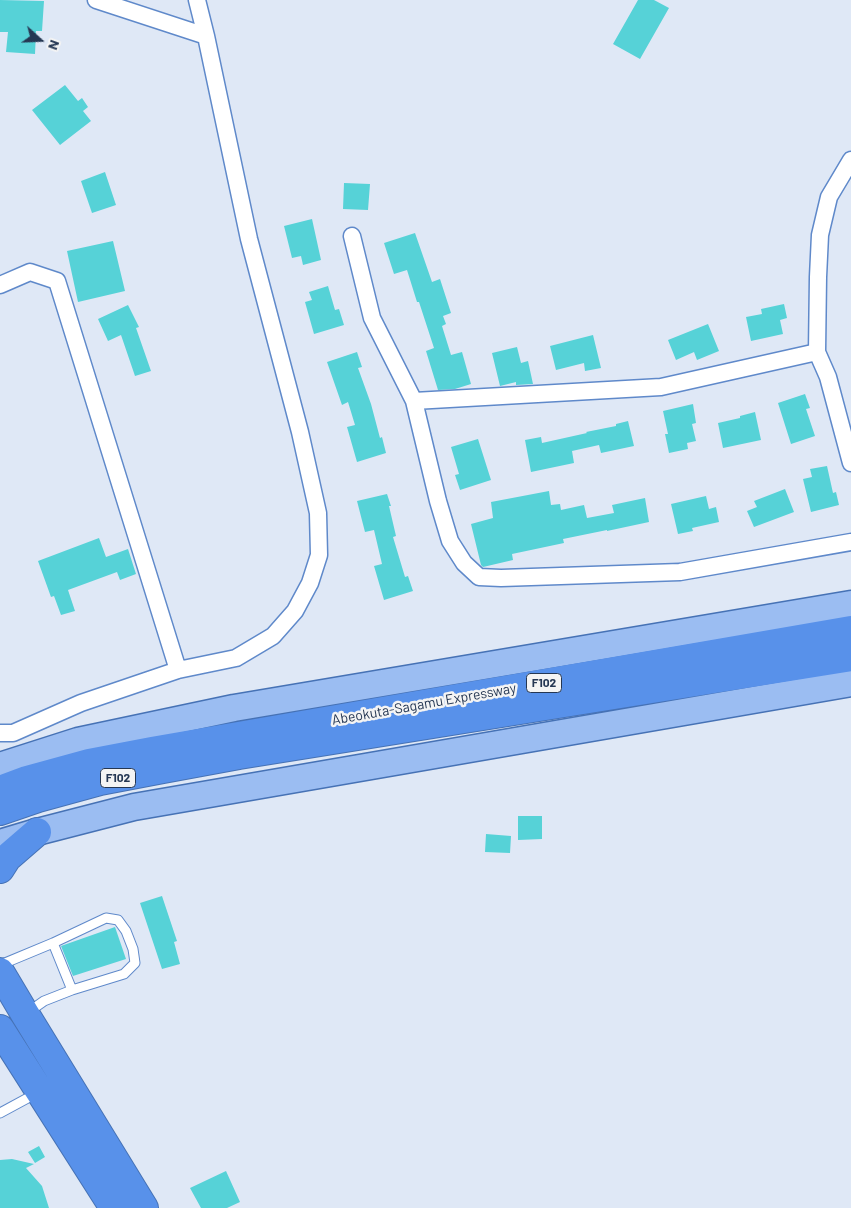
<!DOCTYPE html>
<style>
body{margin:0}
#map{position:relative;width:851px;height:1208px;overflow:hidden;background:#dfe8f6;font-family:Barlow,sans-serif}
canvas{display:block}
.north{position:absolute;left:15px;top:15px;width:50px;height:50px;-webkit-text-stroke:4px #f4f4f4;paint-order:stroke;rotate:110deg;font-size:14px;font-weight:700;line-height:20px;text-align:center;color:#253753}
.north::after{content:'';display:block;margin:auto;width:18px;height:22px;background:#253753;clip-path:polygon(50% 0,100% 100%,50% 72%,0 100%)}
</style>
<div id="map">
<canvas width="851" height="1208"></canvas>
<div class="north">N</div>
</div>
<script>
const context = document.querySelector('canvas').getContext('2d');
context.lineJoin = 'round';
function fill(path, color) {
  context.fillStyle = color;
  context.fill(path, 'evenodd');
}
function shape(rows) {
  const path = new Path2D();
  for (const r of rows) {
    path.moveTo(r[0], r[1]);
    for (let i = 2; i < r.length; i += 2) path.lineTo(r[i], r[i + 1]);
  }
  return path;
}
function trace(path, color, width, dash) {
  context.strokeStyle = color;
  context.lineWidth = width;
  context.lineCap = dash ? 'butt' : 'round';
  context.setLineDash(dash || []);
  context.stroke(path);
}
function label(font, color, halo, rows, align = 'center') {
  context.font = font + ' Barlow,sans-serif';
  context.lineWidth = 5;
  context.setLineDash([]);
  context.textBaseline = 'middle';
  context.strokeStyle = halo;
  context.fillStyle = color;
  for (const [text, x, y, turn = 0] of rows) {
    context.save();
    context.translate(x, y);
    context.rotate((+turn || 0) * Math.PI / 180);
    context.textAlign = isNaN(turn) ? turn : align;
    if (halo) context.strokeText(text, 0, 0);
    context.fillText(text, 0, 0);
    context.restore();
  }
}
const building = shape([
 [0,0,44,1,42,31,36,31,35,54,6,52,8,32,0,32],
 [638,0,654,0,669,8,640,59,613,44],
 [65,85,78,101,82,98,88,107,83,111,91,121,60,145,32,110],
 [105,172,116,205,92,213,81,181],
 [344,183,370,184,368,210,343,209],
 [312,219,321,260,303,265,301,256,292,258,284,226],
 [415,233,432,282,440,279,451,313,443,316,446,324,442,326,451,355,462,352,471,384,455,389,438,390,426,351,434,348,419,302,417,302,407,270,394,274,384,243],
 [113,241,125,291,78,302,67,251],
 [328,286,335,310,339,309,344,325,314,334,305,302,312,300,309,292],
 [784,304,787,318,780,320,783,334,751,341,746,317,762,314,761,309],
 [128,305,139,327,136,328,151,371,135,376,121,335,108,341,98,319],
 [708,324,719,351,697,360,694,352,676,360,668,340],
 [593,335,601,368,585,371,584,363,556,370,550,346],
 [517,347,521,363,528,361,533,384,516,385,516,382,500,386,492,353],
 [357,352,362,367,358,368,371,404,380,438,382,437,386,453,357,462,347,427,355,425,348,402,342,405,327,362],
 [805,394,810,408,806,409,815,436,791,444,778,403],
 [693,404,696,423,692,424,696,441,687,443,688,449,669,453,665,434,668,434,663,411],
 [755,412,761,440,723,448,718,423,740,418,740,416],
 [628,421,634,446,601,453,599,445,572,451,574,463,531,472,525,440,541,437,542,443,587,433,586,432,616,426,616,424],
 [478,439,491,480,460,490,455,475,459,474,451,447],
 [827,466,833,493,836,492,839,505,811,512,803,479,812,477,810,469],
 [785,489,794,512,754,527,747,511,757,507,754,501],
 [549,491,551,505,560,504,561,510,584,505,587,518,614,513,612,505,645,498,649,522,607,531,607,530,563,539,564,543,512,554,513,560,483,567,481,565,471,524,493,518,491,502],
 [387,494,391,506,389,506,396,536,393,537,405,577,408,576,413,591,384,600,374,566,382,564,374,530,365,532,357,501],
 [706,496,709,509,716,507,719,522,692,528,693,531,678,534,671,504],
 [99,538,106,557,128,549,136,574,120,580,117,572,68,590,75,611,61,615,54,596,51,597,38,561],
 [518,816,542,816,542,839,518,840],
 [486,834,511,836,510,853,485,852],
 [162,896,177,941,174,942,180,964,162,969,140,903],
 [115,927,126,959,73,976,61,946],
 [39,1146,45,1157,35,1163,28,1152],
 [12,1159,34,1164,26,1168,42,1186,49,1208,0,1208,0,1160],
 [226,1171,240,1202,227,1208,201,1208,190,1188]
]);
const lane = shape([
 [53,943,72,990],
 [0,965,53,943,106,918,118,920,126,931,133,949,135,963,124,974,72,990,44,1001,27,1013],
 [0,1113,37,1093]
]);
const street = shape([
 [96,0,206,36],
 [851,160,829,197,820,235,818,277,817,352,828,377,851,463],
 [352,236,372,318,414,401,438,501,450,541,464,563,479,577,501,578,680,572,851,542],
 [0,285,30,272,57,281,178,670],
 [414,401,661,387,817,352],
 [0,733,13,733,81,703,178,670,236,658,273,636,295,611,310,583,319,555,318,513,300,432,249,239,206,36,197,0]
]);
const primary = shape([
 [0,766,78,741,234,708,851,604],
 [0,843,37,832,134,807,851,683]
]);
const highway = shape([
 [0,790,27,780,89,763,152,751,851,630],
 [0,811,38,798,100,781,163,769,239,755,851,657],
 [0,869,7,858,37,832],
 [0,972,25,1014,144,1208],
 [0,1029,114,1208]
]);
const shields = [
 [544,683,35],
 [118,778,35]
];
const shieldNames = [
 ["F102",544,683],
 ["F102",118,778]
];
const streetNames = [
 ["Abeokuta-Sagamu Expressway",424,704,-10]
];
fill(building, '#56d2d7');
trace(lane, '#5f89ca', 11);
trace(street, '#5f89ca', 19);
trace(primary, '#4672b5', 29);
trace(highway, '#4672b5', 30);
trace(lane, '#fff', 9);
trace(street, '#fff', 16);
trace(primary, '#9bbdf2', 26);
trace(highway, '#5891ea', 28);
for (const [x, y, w] of shields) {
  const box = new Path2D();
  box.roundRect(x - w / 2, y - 9.5, w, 19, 4);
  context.fillStyle = '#f4f4f4';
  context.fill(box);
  trace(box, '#253753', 1);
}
label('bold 12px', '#253753', null, shieldNames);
label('14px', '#253753', '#f4f4f4', streetNames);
</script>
